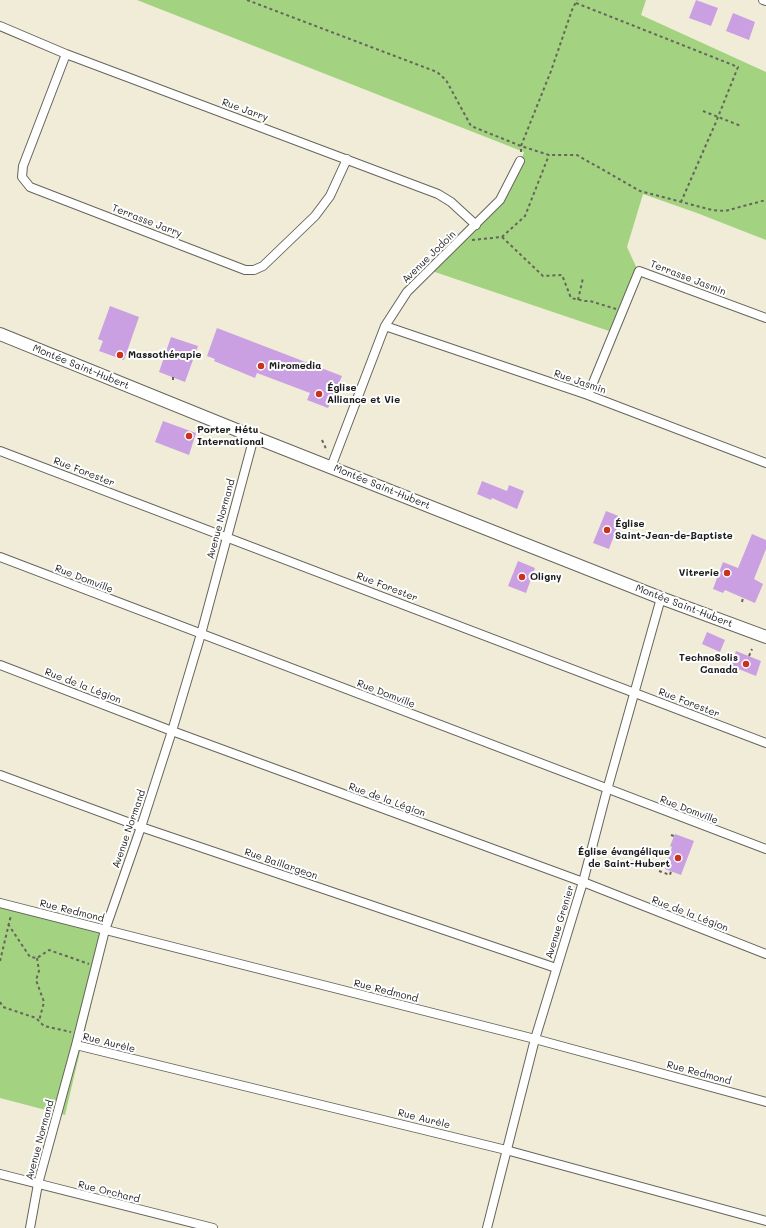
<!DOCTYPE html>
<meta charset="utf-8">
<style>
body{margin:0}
canvas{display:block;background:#f0ecd7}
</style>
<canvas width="766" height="1228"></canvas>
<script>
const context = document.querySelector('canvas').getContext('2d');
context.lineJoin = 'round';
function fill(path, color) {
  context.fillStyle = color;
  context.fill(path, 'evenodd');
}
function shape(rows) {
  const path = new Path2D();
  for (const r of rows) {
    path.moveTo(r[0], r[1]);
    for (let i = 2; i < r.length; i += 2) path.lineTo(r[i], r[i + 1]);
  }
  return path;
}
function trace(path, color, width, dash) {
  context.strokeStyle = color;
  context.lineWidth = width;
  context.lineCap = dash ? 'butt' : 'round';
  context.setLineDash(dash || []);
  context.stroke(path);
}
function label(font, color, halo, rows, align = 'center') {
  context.font = font + ' Mali,sans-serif';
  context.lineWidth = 4;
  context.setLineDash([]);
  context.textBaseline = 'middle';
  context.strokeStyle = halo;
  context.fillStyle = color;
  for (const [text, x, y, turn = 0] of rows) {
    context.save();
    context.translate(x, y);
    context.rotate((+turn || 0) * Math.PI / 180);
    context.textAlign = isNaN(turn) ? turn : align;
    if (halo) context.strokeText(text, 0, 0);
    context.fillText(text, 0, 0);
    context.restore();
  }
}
const green = shape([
 [137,0,646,0,641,15,766,72,766,240,697,213,643,194,627,247,638,271,612,332,432,271,502,202,515,179,524,152],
 [0,900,109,929,65,1115,0,1098]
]);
const building = shape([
 [696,0,718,8,711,26,689,18],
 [733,13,755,22,749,40,726,31],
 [110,306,139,317,124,360,99,351,103,341,98,339],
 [217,328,342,376,328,408,307,400,310,393,257,373,255,378,214,361,215,359,207,356],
 [171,337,198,346,185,382,159,372],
 [163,421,196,433,189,455,155,442],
 [482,481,507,491,509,485,524,491,517,509,492,498,491,500,477,494],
 [606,511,621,517,609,549,593,543],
 [752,534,766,540,766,549,754,579,763,584,755,603,725,590,723,593,713,589,723,562,738,568],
 [518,561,535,568,526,593,508,586],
 [707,632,725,640,720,652,702,644],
 [736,651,761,661,756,676,731,666],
 [675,834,694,841,681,875,665,869,672,847,670,846]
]);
const path = shape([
 [247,0,437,72,446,80,471,126,521,146,549,155,577,155,640,191,712,210,725,211,766,200],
 [576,3,738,67,716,122,681,202],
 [703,111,741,126],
 [521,152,521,146,551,71,572,10,577,0],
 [502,237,543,276,562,275,571,298,585,301,590,301,616,309],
 [472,240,502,237,525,216,549,155],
 [578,300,583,278],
 [173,377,173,381],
 [322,440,327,451],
 [742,602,743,598],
 [749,656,752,649],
 [671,835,674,836],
 [659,871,670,875,671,871],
 [8,924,30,957,37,958,49,950,89,964],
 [37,958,39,971,36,980,44,1002,39,1021],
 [0,961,11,915],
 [0,1002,3,1007,36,1018,44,1026,71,1032]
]);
const street = shape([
 [763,0,766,1],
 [0,26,66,54,438,194,451,202,476,225],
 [66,54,23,166,22,177,30,187,245,270,254,270,263,266,315,216,330,196,347,159],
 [385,326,588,395,766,463],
 [588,395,639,271,766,318],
 [0,451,766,743],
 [331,467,385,326,407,292,500,200,520,161],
 [0,557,766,849],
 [0,665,172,731,583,882,766,954],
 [0,775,141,827,556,968],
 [0,903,535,1039,766,1102],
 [76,1045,506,1150,766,1221],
 [0,1174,213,1228],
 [30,1228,38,1184,76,1045,105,930,141,827,172,731,201,634,254,437],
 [487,1228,535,1039,583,882,607,790,661,598]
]);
const secondary = shape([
 [0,334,254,437,661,598,766,637]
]);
const markers = [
 [120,355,4,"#c8321e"],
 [261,366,4,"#c8321e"],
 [319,394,4,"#c8321e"],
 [189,436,4,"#c8321e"],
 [607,530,4,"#c8321e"],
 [727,573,4,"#c8321e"],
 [522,577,4,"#c8321e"],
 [746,664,4,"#c8321e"],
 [678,858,4,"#c8321e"]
];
const streetNames = [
 ["Rue Jarry",245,110,20],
 ["Terrasse Jarry",147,221,21],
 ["Avenue Jodoin",429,257,-44],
 ["Terrasse Jasmin",688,278,21],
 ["Montée Saint-Hubert",81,367,22],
 ["Rue Jasmin",580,382,19],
 ["Rue Forester",84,472,21],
 ["Montée Saint-Hubert",382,487,22],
 ["Avenue Normand",221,519,-75],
 ["Rue Domville",84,579,21],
 ["Rue Forester",387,587,21],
 ["Montée Saint-Hubert",684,606,21],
 ["Rue de la Légion",83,686,21],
 ["Rue Domville",386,694,21],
 ["Rue Forester",689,703,21],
 ["Rue de la Légion",387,800,20],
 ["Rue Domville",689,810,21],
 ["Avenue Normand",129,829,-71],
 ["Rue Baillargeon",281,864,19],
 ["Rue Redmond",72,911,14],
 ["Rue de la Légion",690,914,21],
 ["Avenue Grenier",560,922,-73],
 ["Rue Redmond",386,991,14],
 ["Rue Aurèle",109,1043,14],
 ["Rue Redmond",699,1073,15],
 ["Rue Aurèle",424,1119,14],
 ["Avenue Normand",40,1140,-75],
 ["Rue Orchard",109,1192,14]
];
const poiNames = [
 ["Massothérapie",128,355],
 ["Miromedia",269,366],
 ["Église",327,388],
 ["Alliance et Vie",327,400],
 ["Porter Hétu",197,430],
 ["International",197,442],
 ["Église",615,524],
 ["Saint-Jean-de-Baptiste",615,536],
 ["Vitrerie",719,573,"right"],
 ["Oligny",530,577],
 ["TechnoSolis",738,658,"right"],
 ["Canada",738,670,"right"],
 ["Église évangélique",670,852,"right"],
 ["de Saint-Hubert",670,864,"right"]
];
fill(green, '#a3d280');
fill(building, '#caa0e3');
trace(street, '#66655d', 10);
trace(secondary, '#66655d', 14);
trace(path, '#66655d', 2, [3, 3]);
trace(street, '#fff', 8);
trace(secondary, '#fff', 12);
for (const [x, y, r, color] of markers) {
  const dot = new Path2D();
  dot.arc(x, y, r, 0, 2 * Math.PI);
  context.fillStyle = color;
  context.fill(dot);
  trace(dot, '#fff', 1.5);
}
label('10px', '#1c1c1c', '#fff', streetNames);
label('bold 10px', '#1c1c1c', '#fff', poiNames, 'left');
</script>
